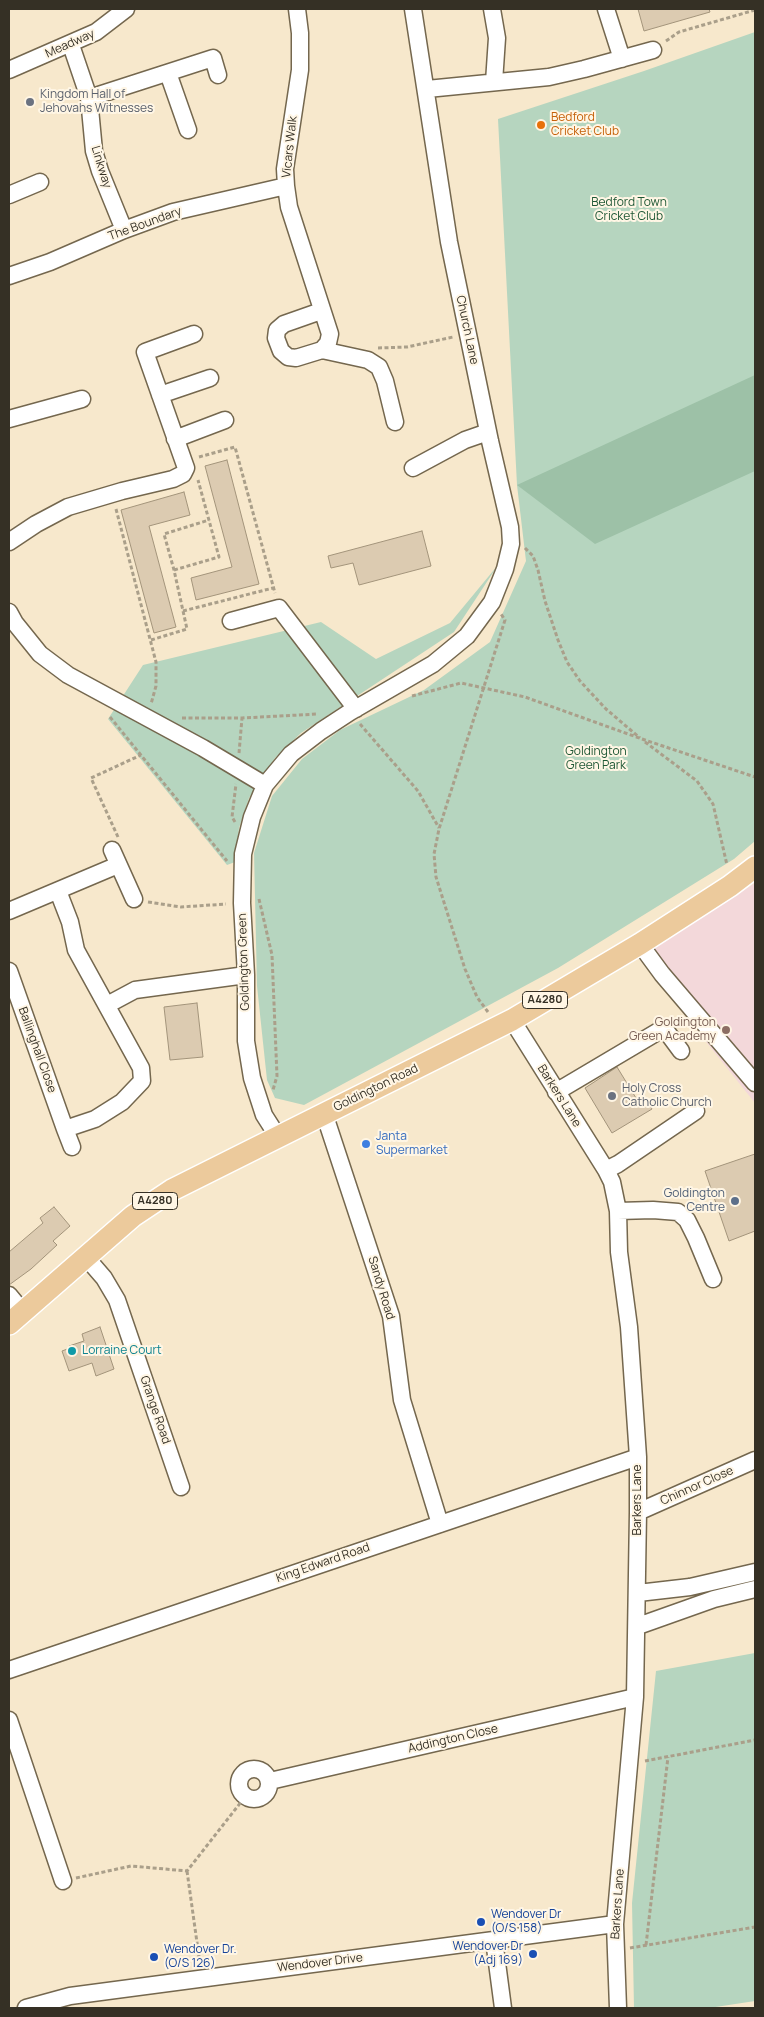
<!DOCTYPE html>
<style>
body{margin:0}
#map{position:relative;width:764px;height:2017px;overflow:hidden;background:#f7e8cc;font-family:Manrope,sans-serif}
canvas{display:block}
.frame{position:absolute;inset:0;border:10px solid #353025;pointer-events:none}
</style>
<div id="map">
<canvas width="764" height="2017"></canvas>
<div class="frame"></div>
</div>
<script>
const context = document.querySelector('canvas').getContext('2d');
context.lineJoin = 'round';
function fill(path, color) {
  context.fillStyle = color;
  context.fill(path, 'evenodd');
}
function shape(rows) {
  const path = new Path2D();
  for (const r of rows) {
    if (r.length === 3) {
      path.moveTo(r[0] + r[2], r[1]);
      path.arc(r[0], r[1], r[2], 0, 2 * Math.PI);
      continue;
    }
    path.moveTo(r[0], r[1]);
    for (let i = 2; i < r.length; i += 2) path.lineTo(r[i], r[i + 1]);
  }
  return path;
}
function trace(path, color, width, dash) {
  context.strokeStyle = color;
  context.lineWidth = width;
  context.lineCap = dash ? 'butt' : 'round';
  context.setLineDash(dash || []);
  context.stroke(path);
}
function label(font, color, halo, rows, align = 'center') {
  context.font = font + ' Manrope,sans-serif';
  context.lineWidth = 4;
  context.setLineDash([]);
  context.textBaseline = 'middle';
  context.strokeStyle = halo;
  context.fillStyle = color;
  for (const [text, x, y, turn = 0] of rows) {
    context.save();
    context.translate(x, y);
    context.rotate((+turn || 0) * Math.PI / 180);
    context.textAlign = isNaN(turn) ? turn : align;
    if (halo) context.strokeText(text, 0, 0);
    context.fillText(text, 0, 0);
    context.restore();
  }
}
const education = shape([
 [755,883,755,1103,639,958]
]);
const green = shape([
 [755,32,755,841,734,859,558,968,304,1105,275,1098,267,1080,257,986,254,853,272,796,302,759,340,730,424,690,490,642,526,561,517,485,498,119,644,71],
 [498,565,454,632,301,733,275,758,249,798,239,828,235,862,227,865,108,719,143,665,321,622,376,659,450,623],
 [755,1653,755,2001,709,2008,634,2008,632,1903,656,1671]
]);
const forest = shape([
 [755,375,755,471,595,544,517,485]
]);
const building = shape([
 [638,9,709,9,710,12,644,31,638,9],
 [227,460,259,584,196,600,191,578,232,567,205,466,227,460],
 [184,492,190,515,149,526,176,627,154,633,121,510,184,492],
 [422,531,431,566,359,585,353,563,331,568,328,556,422,531],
 [197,1003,203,1057,170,1060,164,1007,197,1003],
 [617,1067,636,1098,643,1094,652,1109,612,1133,585,1088,617,1067],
 [755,1154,755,1231,729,1241,705,1171,755,1154],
 [54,1207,70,1226,53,1241,57,1245,31,1269,9,1285,9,1252,43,1223,40,1218,54,1207],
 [100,1327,114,1369,96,1376,92,1363,69,1371,62,1351,70,1348,69,1346,84,1341,82,1334,100,1327]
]);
const path = shape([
 [666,41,679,32,755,10],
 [378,348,407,347,453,337],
 [199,457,235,447,275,593],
 [116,509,156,662,156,686,151,704],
 [525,548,533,556,538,570,545,601,558,640,567,662,580,681,606,709,640,738],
 [174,570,219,557,198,480],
 [183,611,273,588],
 [151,640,187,629,174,570,164,534,209,520],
 [412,696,461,683,525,697,642,739,755,777],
 [110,717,227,861],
 [182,718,242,718,318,714],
 [360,724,418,791,439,828],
 [645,742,697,781,713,804,727,865],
 [239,753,242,718],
 [235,822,232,817,236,784],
 [118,837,91,778,141,755],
 [259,899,272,955,277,1076,273,1090],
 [148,902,181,907,226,904],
 [488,1012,477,997,465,969,436,877,434,854,439,829,505,620,501,614],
 [645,1761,755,1740],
 [187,1871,200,1964],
 [76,1878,131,1866,187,1871,245,1797],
 [646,1945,668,1757],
 [630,1948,755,1927]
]);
const minor = shape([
 [297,9,300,33,300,70,285,169,286,186,289,207,330,334,328,343,322,350,296,358,288,357,281,351,276,338,277,330,284,324,321,311],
 [492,9,497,38,494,82],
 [606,9,622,59],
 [71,45,89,98,94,151,100,171,124,230],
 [9,70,96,32,126,9],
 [168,73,188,130],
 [427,89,549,77,584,69,653,50],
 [89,98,213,58,218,75],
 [9,195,40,182],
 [9,276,50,262,124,230,173,212,286,186],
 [322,350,368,360,379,367,385,381,395,422],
 [160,395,210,378],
 [9,419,82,399],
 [175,439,225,420],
 [413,468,465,440,488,432],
 [9,542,36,524,68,507,122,491,173,479,183,474,186,468,145,352,194,334],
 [9,612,15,623,40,654,68,675,203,748,265,785],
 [231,621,279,608,356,709],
 [112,850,134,899],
 [9,911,118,865],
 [640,944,662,974,755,1083],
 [9,971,65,1129,95,1119,122,1102,142,1081,141,1068,76,950,70,922,58,891],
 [107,1005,135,990,246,975],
 [512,1020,606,1170,612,1182,618,1211,619,1252,629,1327,638,1457,638,1512,635,1697,615,1924,618,2008],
 [556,1092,664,1028,681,1051],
 [324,1113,391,1316,402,1400,440,1524],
 [65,1129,72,1147],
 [278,1137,264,1115,252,1078,246,1041,246,975,242,903,243,854,252,817,265,785,291,754,321,731,350,712,433,664,467,636,492,602,505,569,511,544,510,527,490,441,449,242,413,9],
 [606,1170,618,1164,696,1111],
 [618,1211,653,1210,678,1212,687,1220,696,1238,713,1279],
 [85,1256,104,1278,117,1300,181,1487],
 [9,1295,23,1312],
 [638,1512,755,1460],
 [638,1593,690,1587,755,1572],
 [638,1626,714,1599,755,1589],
 [9,1670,638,1457],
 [9,1720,63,1881],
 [254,1784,15],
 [270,1781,635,1697],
 [494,1940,503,2008],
 [26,2008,70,1996,615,1924]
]);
const major = shape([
 [9,1324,133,1216,172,1190,512,1020,640,944,730,886,755,867]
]);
const markers = [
 [30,102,5,"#6b7280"],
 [541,125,5,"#e8710a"],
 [726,1030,5,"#8d6e63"],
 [612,1096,5,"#6b7280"],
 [366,1144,5,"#3f7fe0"],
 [735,1201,5,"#5c6f8a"],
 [72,1351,5,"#0f9aa8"],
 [481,1922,5,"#1a4fb4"],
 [533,1954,5,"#1a4fb4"],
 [154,1957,5,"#1a4fb4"]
];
const shields = [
 [545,1000,45],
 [155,1201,45]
];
const shieldNames = [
 ["A4280",545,1000],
 ["A4280",155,1201]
];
const streetNames = [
 ["Meadway",70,44,-24],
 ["Vicars Walk",290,147,-84],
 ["Linkway",101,167,73],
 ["The Boundary",145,224,-20],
 ["Church Lane",467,330,78],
 ["Goldington Green",244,962,-92],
 ["Ballinghall Close",37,1050,70],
 ["Goldington Road",376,1088,-26],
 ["Barkers Lane",559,1096,58],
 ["Sandy Road",381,1288,73],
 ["Grange Road",155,1410,71],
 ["Chinnor Close",697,1486,-24],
 ["Barkers Lane",638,1500,-90],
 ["King Edward Road",323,1563,-19],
 ["Addington Close",453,1739,-13],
 ["Barkers Lane",618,1904,-86],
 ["Wendover Drive",320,1963,-7]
];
const worshipNames = [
 ["Kingdom Hall of",40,95],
 ["Jehovahs Witnesses",40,109],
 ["Holy Cross",622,1089],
 ["Catholic Church",622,1103]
];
const foodNames = [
 ["Bedford",551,118],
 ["Cricket Club",551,132]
];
const parkNames = [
 ["Bedford Town",629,203],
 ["Cricket Club",629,217],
 ["Goldington",596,752],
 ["Green Park",596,766]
];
const educationNames = [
 ["Goldington",716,1023],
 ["Green Academy",716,1037]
];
const shopNames = [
 ["Janta",376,1137],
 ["Supermarket",376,1151]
];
const serviceNames = [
 ["Goldington",725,1194],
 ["Centre",725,1208]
];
const cultureNames = [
 ["Lorraine Court",82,1351]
];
const transitNames = [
 ["Wendover Dr",491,1915],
 ["(O/S 158)",491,1929],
 ["Wendover Dr",523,1947,"right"],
 ["(Adj 169)",523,1961,"right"],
 ["Wendover Dr.",164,1950],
 ["(O/S 126)",164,1964]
];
fill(education, '#f3d8da');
fill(green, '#b6d5bf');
fill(forest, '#9dc1a7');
fill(building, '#dccbb1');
trace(building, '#a3947b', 1);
trace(minor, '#74674e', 19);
trace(major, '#fff', 24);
trace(path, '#aa9f8a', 3, [4, 2.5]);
trace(minor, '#fff', 16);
trace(major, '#ecca9c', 21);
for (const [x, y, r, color] of markers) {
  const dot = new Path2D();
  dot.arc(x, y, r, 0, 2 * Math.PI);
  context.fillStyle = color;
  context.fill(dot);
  trace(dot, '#fff6e5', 2);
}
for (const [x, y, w] of shields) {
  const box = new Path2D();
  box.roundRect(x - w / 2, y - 8.5, w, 17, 4);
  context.fillStyle = '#fff6e5';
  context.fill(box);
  trace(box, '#353025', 1);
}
label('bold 11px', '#353025', null, shieldNames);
label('12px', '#353025', '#fff6e5', streetNames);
label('12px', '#5b616d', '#fff6e5', worshipNames, 'left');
label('12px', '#c56008', '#fff6e5', foodNames, 'left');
label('12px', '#1e5734', '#fff6e5', parkNames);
label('12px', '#785e54', '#fff6e5', educationNames, 'right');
label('12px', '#366cbe', '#fff6e5', shopNames, 'left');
label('12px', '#4e5e75', '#fff6e5', serviceNames, 'right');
label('12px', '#0d838f', '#fff6e5', cultureNames, 'left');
label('12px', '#164399', '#fff6e5', transitNames, 'left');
</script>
